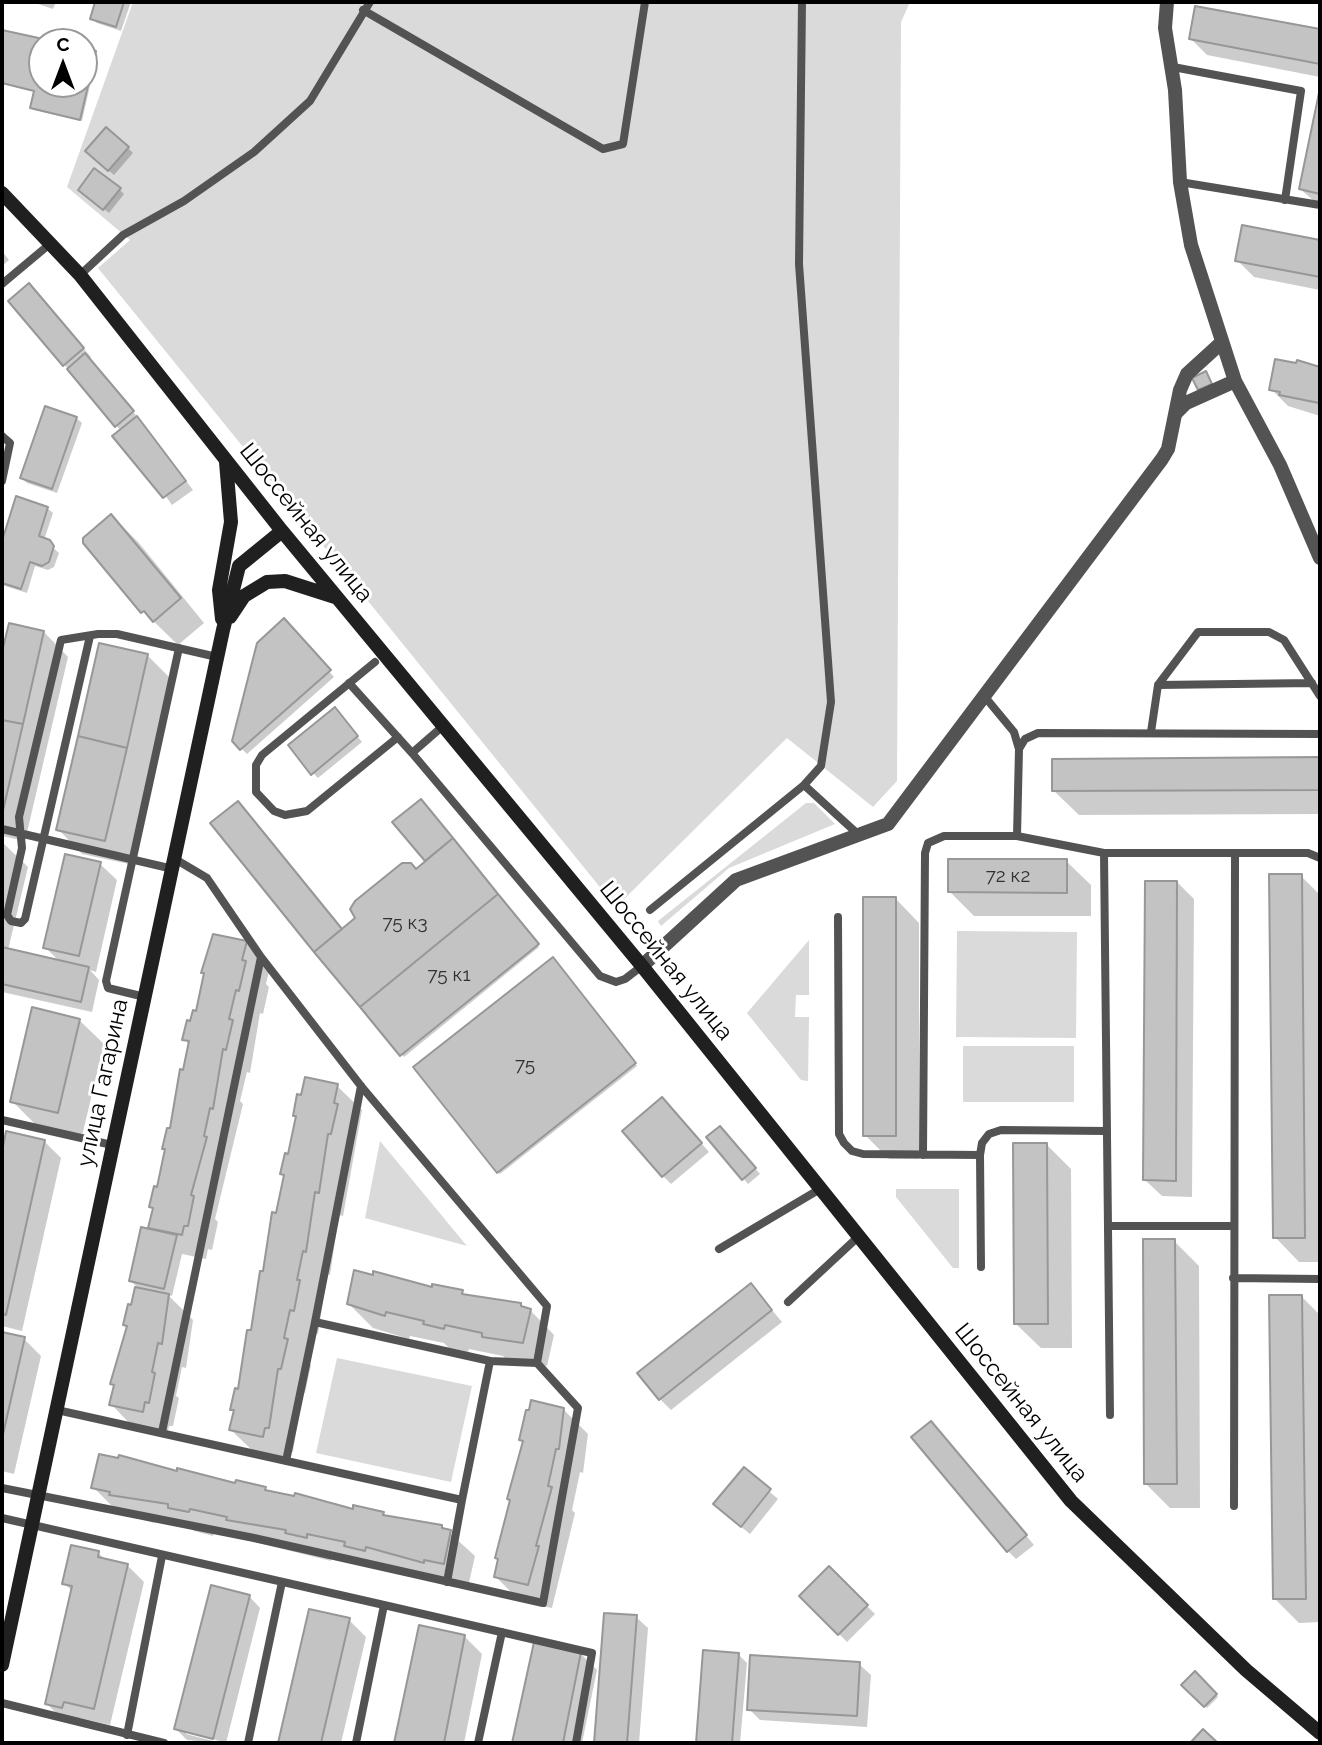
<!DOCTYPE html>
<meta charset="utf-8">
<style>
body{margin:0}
#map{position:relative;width:1322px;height:1745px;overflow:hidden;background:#fff;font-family:Raleway,sans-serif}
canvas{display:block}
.frame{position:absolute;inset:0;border:4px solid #000;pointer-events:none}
.north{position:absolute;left:28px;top:28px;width:70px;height:70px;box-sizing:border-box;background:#fff;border:2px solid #999;border-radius:50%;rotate:0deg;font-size:19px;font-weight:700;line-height:28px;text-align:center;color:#000}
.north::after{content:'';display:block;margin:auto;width:24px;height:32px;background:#000;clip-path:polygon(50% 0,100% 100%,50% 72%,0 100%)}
</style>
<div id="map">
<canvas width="1322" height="1745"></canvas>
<div class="frame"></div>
<div class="north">С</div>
</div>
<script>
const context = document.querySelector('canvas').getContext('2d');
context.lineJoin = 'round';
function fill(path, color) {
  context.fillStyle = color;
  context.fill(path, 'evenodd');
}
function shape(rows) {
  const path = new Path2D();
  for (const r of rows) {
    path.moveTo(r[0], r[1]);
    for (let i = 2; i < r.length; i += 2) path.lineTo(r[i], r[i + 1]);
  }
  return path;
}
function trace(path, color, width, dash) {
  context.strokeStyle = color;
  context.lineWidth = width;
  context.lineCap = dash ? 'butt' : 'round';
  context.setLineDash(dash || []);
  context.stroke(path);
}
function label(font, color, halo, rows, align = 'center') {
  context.font = font + ' Raleway,sans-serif';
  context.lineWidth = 6;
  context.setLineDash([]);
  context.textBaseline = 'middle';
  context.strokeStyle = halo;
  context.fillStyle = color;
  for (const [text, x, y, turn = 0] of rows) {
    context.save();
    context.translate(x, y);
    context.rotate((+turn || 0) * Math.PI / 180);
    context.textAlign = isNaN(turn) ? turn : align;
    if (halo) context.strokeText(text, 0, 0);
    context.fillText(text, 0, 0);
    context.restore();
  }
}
const green = shape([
 [133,2,910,2,901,22,897,781,873,807,787,738,616,907,98,268,130,240,67,187],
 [806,803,814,803,835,824,729,868,661,926,658,921],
 [957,931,1077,932,1076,1038,956,1037],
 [809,940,809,995,796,995,795,1017,809,1017,808,1081,801,1080,747,1013],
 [963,1046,1074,1046,1074,1102,963,1102],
 [380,1141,467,1246,365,1218],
 [896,1189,959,1189,959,1268,953,1268,896,1197],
 [337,1358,472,1386,451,1482,316,1453]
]);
const shadow = shape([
 [32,2,56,2,53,9],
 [97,2,131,2,121,31,97,23,92,18],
 [1196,8,1320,31,1320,77,1207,55,1190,38],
 [2,31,49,42,42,42,42,84,84,84,84,50,97,55,82,121,34,110,36,92,2,84],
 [1320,97,1320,206,1300,189],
 [128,148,133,153,114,175,92,156],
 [119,189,124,194,109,213,85,195],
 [1243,227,1320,242,1320,290,1254,277,1237,260],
 [2,251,9,260,2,266],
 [37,294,91,357,89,359,140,420,193,490,172,505,121,431,10,301],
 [1298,362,1320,368,1320,416,1288,406,1271,389],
 [76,418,82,423,57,493,27,483,22,478],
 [17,499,47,508,53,513,44,540,59,553,54,567,48,570,35,566,27,593,2,585,2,547],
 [114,518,139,543,204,623,178,645,143,611],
 [10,625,44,632,68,657,25,841,2,836,2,660],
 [289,626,334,677,247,754,234,741],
 [147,655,172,680,129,864,82,854,58,829],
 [340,715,362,742,318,778,313,773],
 [1320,759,1320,814,1079,815,1054,791,1054,761],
 [429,809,539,947,404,1057,213,823,342,931,428,862,395,822],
 [2,842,28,867,8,950,60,962,45,947,100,864,117,880,96,972,90,970,99,980,92,1012,2,992],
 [1066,861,1091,885,1091,916,974,916,950,892],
 [1301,876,1320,895,1320,1262,1299,1262,1275,1237],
 [1177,882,1194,899,1192,1197,1162,1196,1145,1180],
 [895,898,919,923,919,1159,889,1159,865,1135],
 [246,942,270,967,266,984,269,987,263,1014,260,1013,250,1073,247,1072,240,1101,243,1104,215,1219,218,1222,212,1250,208,1249,206,1259,182,1254,172,1296,168,1295,193,1320,186,1368,182,1367,176,1396,179,1398,173,1426,169,1426,167,1436,135,1429,111,1404,115,1387,112,1384,120,1366,129,1306,133,1307,137,1287,131,1281,154,1232,150,1228,154,1210,151,1207,158,1189,167,1151,164,1148,172,1130,190,1045,184,1039,197,1013,207,953],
 [553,960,637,1066,500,1174,416,1067],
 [79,1020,104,1044,82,1136,36,1125,12,1101],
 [306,1079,337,1086,362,1110,343,1216,339,1215,330,1275,327,1274,318,1334,314,1333,308,1362,311,1365,305,1393,302,1392,293,1452,289,1451,287,1461,256,1454,231,1430,235,1412,232,1409,240,1391,285,1177,282,1174,289,1156,298,1118,295,1115],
 [670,1107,709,1152,671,1184,663,1176],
 [8,1133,44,1141,61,1158,22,1331,2,1326,2,1160],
 [725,1133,760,1174,748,1184,743,1178],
 [1047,1145,1071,1169,1072,1348,1041,1348,1016,1324],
 [1174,1241,1199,1266,1200,1508,1170,1508,1146,1484],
 [751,1285,782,1322,671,1410,660,1399],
 [433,1290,462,1292,466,1296,521,1305,530,1310,554,1335,547,1366,508,1361,503,1356,469,1349,468,1352,449,1348,444,1343,410,1336,409,1339,373,1328,348,1303],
 [1301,1296,1320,1315,1320,1622,1299,1623,1274,1598],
 [2,1333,24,1339,41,1356,14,1474,2,1471],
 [564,1410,588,1434,583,1473,580,1472,572,1510,575,1513,552,1608,520,1601,496,1577,524,1442,521,1440],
 [939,1431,1034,1545,1016,1559,1008,1551],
 [744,1470,778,1499,750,1534,724,1513],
 [211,1480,265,1488,270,1493,442,1526,475,1556,468,1587,448,1583,448,1586,331,1557,331,1561,214,1532,213,1536,194,1531,189,1527,155,1520,154,1523,118,1512,93,1487],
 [98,1553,106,1560,127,1565,144,1582,110,1725,80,1718,79,1724,64,1721,47,1704,73,1592,64,1583],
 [829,1569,875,1614,847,1642,801,1596],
 [249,1596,260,1608,226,1743,186,1731,186,1734,221,1743,187,1740,176,1729],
 [310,1611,349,1620,366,1637,341,1743,280,1743],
 [606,1614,636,1617,648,1628,639,1743,596,1743],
 [420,1627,465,1637,482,1654,464,1743,396,1743],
 [535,1644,580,1653,597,1670,582,1743,514,1743],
 [705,1652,738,1654,747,1663,740,1743,697,1743],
 [859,1664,871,1675,867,1727,760,1720,749,1709],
 [1195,1674,1218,1697,1207,1708,1184,1685]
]);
const building = shape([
 [95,2,124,2,116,27,90,19,95,2],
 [1195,6,1320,29,1320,64,1189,39,1195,6],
 [2,30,57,42,42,42,42,84,84,84,84,48,96,51,80,120,30,108,34,91,2,83,2,30],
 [1320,88,1320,194,1299,189,1320,88],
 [106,127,129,147,108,171,85,151,106,127],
 [94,168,121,188,103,210,78,190,94,168],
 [1242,225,1320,240,1320,277,1235,261,1242,225],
 [29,283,84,348,63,366,8,301,29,283],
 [85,353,134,411,115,427,67,369,85,353],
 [1275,359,1296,363,1297,360,1320,367,1319,403,1279,395,1280,392,1269,390,1275,359],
 [1206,371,1212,384,1198,390,1192,378,1206,371],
 [45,406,77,417,52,489,20,478,45,406],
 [137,416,186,481,163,498,112,436,137,416],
 [16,496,48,507,39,536,50,540,54,546,49,562,42,566,30,562,21,589,2,583,2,541,16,496],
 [111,514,181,598,153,622,144,611,141,613,83,543,83,538,111,514],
 [284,618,331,670,240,750,232,741,257,643,284,618],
 [9,623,44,631,23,724,2,720,2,652,9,623],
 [99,643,148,654,127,748,78,736,99,643],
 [335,707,358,736,311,775,288,745,335,707],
 [2,720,23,724,2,815,2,720],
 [78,736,127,748,105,841,56,830,78,736],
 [1320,757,1320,790,1052,791,1052,759,1320,757],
 [421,799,453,838,425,861,392,822,421,799],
 [238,801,342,929,314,952,210,823,238,801],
 [453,838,498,894,360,1007,314,952,355,918,350,909,355,901,402,863,411,863,416,869,453,838],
 [65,854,101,862,79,956,43,948,65,854],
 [948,859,1067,859,1067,893,948,892,948,859],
 [1269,874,1302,874,1305,1238,1273,1238,1269,874],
 [1145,881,1177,881,1176,1181,1143,1180,1145,881],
 [498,894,539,944,400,1056,360,1007,498,894],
 [863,897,896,897,896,1136,863,1136,863,897],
 [213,934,247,941,242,960,246,961,239,991,236,990,229,1019,233,1020,226,1050,223,1049,213,1109,210,1108,204,1136,207,1137,191,1195,194,1196,188,1226,184,1226,182,1235,148,1228,153,1208,149,1207,154,1186,157,1187,165,1149,162,1149,167,1128,170,1128,180,1069,183,1070,189,1041,182,1040,187,1020,190,1021,193,1010,196,1011,204,973,201,973,213,934],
 [2,947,89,967,81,1002,2,984,2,947],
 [553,957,636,1063,497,1173,413,1067,553,957],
 [32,1007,80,1019,58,1113,10,1102,32,1007],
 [305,1077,338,1084,334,1103,338,1104,331,1134,328,1134,319,1193,315,1192,306,1252,303,1251,297,1280,300,1280,294,1311,290,1310,284,1338,288,1339,281,1369,278,1369,269,1428,265,1428,263,1437,229,1430,234,1410,230,1410,235,1388,238,1389,247,1330,251,1330,260,1271,263,1271,272,1212,276,1213,284,1175,280,1174,285,1153,288,1154,296,1116,293,1116,297,1094,301,1095,305,1077],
 [662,1097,702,1143,662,1177,622,1131,662,1097],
 [720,1126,756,1168,742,1180,706,1137,720,1126],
 [6,1131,45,1140,6,1315,2,1314,2,1152,6,1131],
 [1013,1143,1047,1143,1048,1324,1014,1324,1013,1143],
 [141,1227,177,1235,164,1289,129,1281,141,1227],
 [1143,1239,1175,1239,1177,1484,1144,1484,1143,1239],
 [354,1270,373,1275,373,1271,432,1287,432,1284,463,1290,462,1294,521,1303,521,1306,531,1309,523,1343,482,1337,482,1333,445,1325,444,1329,423,1324,424,1321,386,1312,385,1316,347,1304,354,1270],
 [751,1283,772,1310,659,1400,637,1373,751,1283],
 [135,1287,169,1294,162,1344,158,1343,152,1372,155,1373,149,1403,145,1402,143,1412,109,1405,114,1385,110,1384,127,1326,123,1325,128,1304,131,1305,135,1287],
 [1269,1295,1302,1295,1306,1599,1273,1599,1269,1295],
 [2,1332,25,1337,2,1439,2,1332],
 [531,1400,564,1408,559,1449,556,1449,548,1486,552,1487,536,1546,539,1546,528,1585,494,1577,498,1559,495,1558,510,1500,507,1499,523,1441,519,1440,526,1410,529,1410,531,1400],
 [931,1421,1027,1535,1007,1552,911,1437,931,1421],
 [99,1454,118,1458,119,1455,177,1471,177,1468,235,1483,236,1480,266,1487,265,1490,294,1496,295,1493,353,1509,353,1505,384,1512,383,1515,442,1525,442,1528,451,1530,444,1564,424,1560,424,1563,366,1547,365,1551,344,1546,345,1542,307,1534,307,1538,285,1533,286,1530,226,1520,227,1517,190,1509,189,1512,168,1508,168,1504,109,1495,110,1492,91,1488,99,1454],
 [744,1467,771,1489,741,1527,713,1504,744,1467],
 [71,1545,99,1551,98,1557,128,1564,94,1709,64,1702,62,1708,45,1704,72,1586,62,1584,71,1545],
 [829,1566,868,1605,838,1635,799,1596,829,1566],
 [211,1585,250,1595,213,1739,174,1729,211,1585],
 [309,1609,350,1618,321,1743,278,1743,309,1609],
 [604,1613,637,1615,627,1743,594,1743,604,1613],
 [419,1625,465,1635,444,1743,394,1743,419,1625],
 [534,1642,581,1652,563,1743,512,1743,534,1642],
 [703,1650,739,1653,732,1743,696,1743,703,1650],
 [750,1655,860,1662,857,1716,747,1710,750,1655],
 [1195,1671,1217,1694,1204,1707,1181,1685,1195,1671],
 [1203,1729,1218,1743,1190,1743,1203,1729]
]);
const lane = shape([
 [363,10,603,149,623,144,645,2],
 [1173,67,1301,91,1285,200],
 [1180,182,1320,205],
 [80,275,123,235,184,201,254,152,310,101,370,2],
 [2,284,51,243],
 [2,436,10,443,2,481],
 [90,636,25,919,21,923,11,921,7,915,22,848,19,817,61,640,98,634,117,634,217,657],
 [375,662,262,755,256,765,256,792,274,811,285,815,307,811,398,737],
 [349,683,412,753,600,976,616,982,625,979,642,966],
 [1158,685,1312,683],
 [985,697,1014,732,1019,749],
 [1151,732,1158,685,1198,632,1269,632,1284,640,1320,696],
 [412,753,443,726],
 [804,785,860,836],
 [2,829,173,869],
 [1017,836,1019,749,1025,739,1038,733,1320,734],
 [1104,853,1110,1415],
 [175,859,207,878,261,957],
 [650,910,804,785,821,766,831,702,799,264,802,2],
 [838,917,839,1134,844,1143,852,1151,863,1154,980,1155],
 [145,997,112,989,108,988,106,981,179,648],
 [2,1120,112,1145],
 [923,1155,925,853,928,843,944,836,1017,836,1104,853,1308,853,1320,858],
 [1108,1226,1233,1226],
 [719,1249,820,1189],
 [981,1267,980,1155,982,1143,989,1134,1001,1130,1107,1131],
 [1233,1278,1320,1279],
 [788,1302,858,1237],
 [315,1322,361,1086],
 [57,1410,462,1500,490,1361,315,1322,286,1461],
 [162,1432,261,957,361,1086,547,1306,537,1363,490,1361],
 [2,1488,254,1538,543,1603,578,1408,537,1363],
 [1234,1506,1235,853],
 [2,1518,384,1605,356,1743],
 [447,1582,462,1500],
 [384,1605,592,1653,576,1743],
 [2,1703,164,1743],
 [127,1735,162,1556],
 [248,1743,282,1582],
 [478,1743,502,1632]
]);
const street = shape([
 [1167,2,1165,28,1175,90,1180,182,1191,245,1235,381,1280,465,1320,558],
 [1175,414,1186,403,1235,381],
 [642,966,736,880,888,824,1162,459,1168,449,1180,390,1187,374,1221,343]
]);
const secondary = shape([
 [2,193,80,275,282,531,642,966,1071,1501,1246,1670,1320,1733],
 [230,617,244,596,267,582,285,581,335,597],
 [222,619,219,590,231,522,226,462],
 [2,1665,223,630,239,566,282,531]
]);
const numberNames = [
 ["72 к2",1008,876],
 ["75 к3",405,923],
 ["75 к1",449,975],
 ["75",525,1065]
];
const streetNames = [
 ["Шоссейная улица",306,523,51],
 ["Шоссейная улица",666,961,51],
 ["улица Гагарина",103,1083,-78],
 ["Шоссейная улица",1021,1403,51]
];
fill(green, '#dadada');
fill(shadow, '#0003');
fill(building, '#c3c3c3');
trace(building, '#979797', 2);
trace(lane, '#535353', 8);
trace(street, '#535353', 14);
trace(secondary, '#202020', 14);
label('19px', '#313131', null, numberNames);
label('23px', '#000', '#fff', streetNames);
</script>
